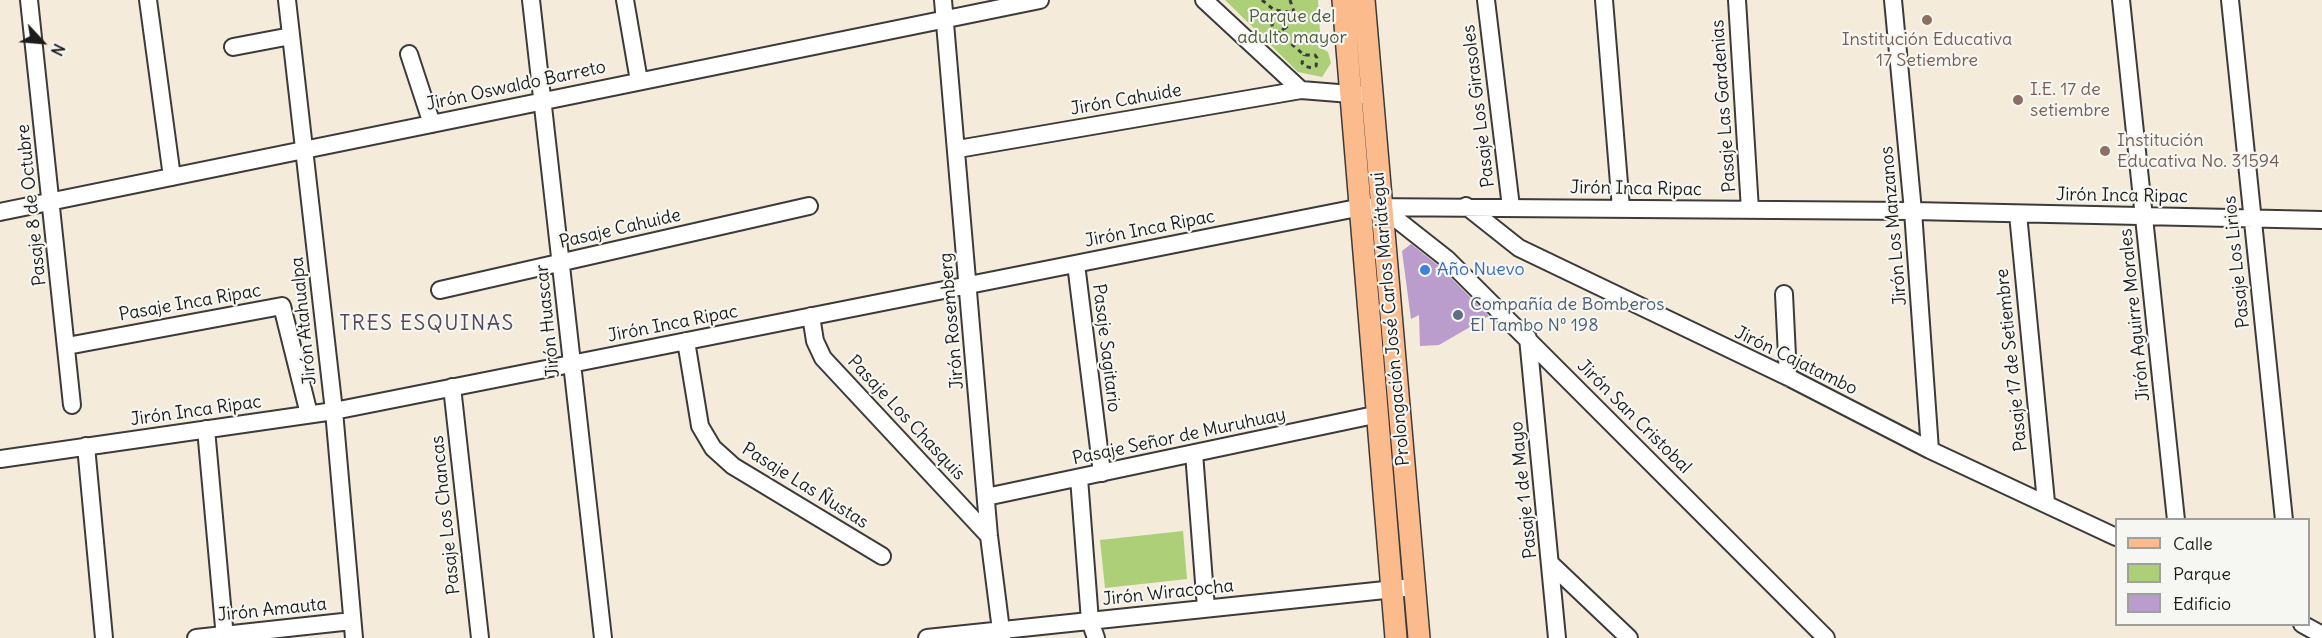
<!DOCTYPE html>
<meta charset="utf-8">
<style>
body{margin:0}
#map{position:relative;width:2322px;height:638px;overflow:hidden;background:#f4ebdb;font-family:Delius,sans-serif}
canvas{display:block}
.legend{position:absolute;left:2115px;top:518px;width:195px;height:108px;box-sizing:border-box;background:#f6f6f2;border:2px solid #9f9f9c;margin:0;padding:8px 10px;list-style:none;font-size:18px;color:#1c1c1c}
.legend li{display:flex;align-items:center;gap:12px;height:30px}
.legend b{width:30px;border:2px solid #9f9f9c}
.north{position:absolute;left:12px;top:12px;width:60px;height:60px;-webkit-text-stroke:4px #f6f6f2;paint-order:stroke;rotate:116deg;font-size:16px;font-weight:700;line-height:24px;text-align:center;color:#1c1c1c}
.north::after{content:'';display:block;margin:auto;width:21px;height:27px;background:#1c1c1c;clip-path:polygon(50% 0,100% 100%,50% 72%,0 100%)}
</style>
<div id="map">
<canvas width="2322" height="638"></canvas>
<ul class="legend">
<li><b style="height:8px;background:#fbbb8d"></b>Calle</li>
<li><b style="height:16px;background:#accf78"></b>Parque</li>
<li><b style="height:16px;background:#ba9ccd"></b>Edificio</li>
</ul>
<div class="north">N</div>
</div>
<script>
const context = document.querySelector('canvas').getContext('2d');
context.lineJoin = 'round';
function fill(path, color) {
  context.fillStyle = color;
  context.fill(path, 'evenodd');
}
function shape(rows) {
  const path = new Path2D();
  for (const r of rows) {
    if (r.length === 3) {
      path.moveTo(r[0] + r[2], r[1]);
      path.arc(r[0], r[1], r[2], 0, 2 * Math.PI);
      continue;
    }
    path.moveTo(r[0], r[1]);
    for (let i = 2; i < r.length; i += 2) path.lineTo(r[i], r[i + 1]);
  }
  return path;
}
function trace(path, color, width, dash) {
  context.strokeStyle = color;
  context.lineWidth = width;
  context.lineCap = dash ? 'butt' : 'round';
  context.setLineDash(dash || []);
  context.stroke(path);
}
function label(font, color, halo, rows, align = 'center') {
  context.font = font + ' Delius,sans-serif';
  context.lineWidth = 4.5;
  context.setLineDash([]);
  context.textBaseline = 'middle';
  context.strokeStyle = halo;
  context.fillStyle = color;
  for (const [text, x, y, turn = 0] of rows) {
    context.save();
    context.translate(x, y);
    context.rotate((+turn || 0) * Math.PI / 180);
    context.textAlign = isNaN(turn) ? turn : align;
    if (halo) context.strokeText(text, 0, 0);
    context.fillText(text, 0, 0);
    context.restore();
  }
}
const green = shape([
 [1225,0,1318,0,1321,48,1328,52,1331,63,1322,77,1298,72],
 [1183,531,1187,579,1105,588,1100,540]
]);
const building = shape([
 [1411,244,1440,267,1489,316,1439,345,1420,346,1419,315,1411,319,1402,251]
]);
const path = shape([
 [1262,0,1274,10,1295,13],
 [1290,0,1294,12],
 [1278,26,6],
 [1284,29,1291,23,1295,13],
 [1278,32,1304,55,1315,55,1317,58,1316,66,1312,68,1304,66,1302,63,1304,55]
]);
const minor = shape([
 [29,0,72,405],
 [148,0,172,177],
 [287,0,334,411,354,638],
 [531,0,603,638],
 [625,0,639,81],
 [943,0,989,536,1002,638],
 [1204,0,1301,90,1363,95],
 [1486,0,1511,207],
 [1604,0,1621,208],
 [1737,0,1750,210],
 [1893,0,1913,211,1930,450],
 [2121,0,2176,520],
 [2230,0,2284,520],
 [233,47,291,36],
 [409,54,432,124],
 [958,149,1301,90],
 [1466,206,1519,248,1788,377,1930,450,2116,537],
 [1381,207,1447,259,1826,638],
 [0,212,1040,0],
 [2018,214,2046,502],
 [1076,264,1102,473],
 [440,290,809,206],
 [1784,294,1788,377],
 [811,316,815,341,823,358,989,536],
 [1528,338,1557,638],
 [686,341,700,426,713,448,733,466,882,556],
 [67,346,282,306,309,414],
 [452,387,480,638],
 [206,429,225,638],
 [86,446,104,638],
 [1194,453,1206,608],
 [0,459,334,411,1362,207,1913,211,2322,220],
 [1079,478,1090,621,1096,638],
 [986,497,1379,414],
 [1551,564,1629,638],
 [2302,624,2322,635],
 [196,638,352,621],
 [927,638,1404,588]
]);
const major = shape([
 [1343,0,1396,638],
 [1364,0,1419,638]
]);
const markers = [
 [1927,20,6,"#8d6e63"],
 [2018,100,6,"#8d6e63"],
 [2105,151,6,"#8d6e63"],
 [1425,270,6,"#3f7fe0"],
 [1458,315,6,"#5c6f8a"]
];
const parkNames = [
 ["Parque del",1292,17],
 ["adulto mayor",1292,38]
];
const educationNames = [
 ["Institución Educativa",1927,40,"center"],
 ["17 Setiembre",1927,61,"center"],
 ["I.E. 17 de",2030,90],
 ["setiembre",2030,111],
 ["Institución",2117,141],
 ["Educativa No. 31594",2117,162]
];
const streetNames = [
 ["Jirón Oswaldo Barreto",516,86,-12],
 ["Jirón Cahuide",1126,100,-10],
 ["Pasaje Los Girasoles",1479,106,-97],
 ["Pasaje Las Gardenias",1724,106,-94],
 ["Jirón Inca Ripac",1636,189,1],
 ["Jirón Inca Ripac",2122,196,1],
 ["Pasaje 8 de Octubre",32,205,-96],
 ["Jirón Los Manzanos",1894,226,-95],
 ["Pasaje Cahuide",620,229,-13],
 ["Jirón Inca Ripac",1150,229,-11],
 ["Pasaje Los Lirios",2237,262,-96],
 ["Pasaje Inca Ripac",190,303,-10],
 ["Jirón Aguirre Morales",2135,315,-96],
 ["Prolongación José Carlos Mariátegui",1391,319,-95],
 ["Jirón Atahualpa",304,321,-96],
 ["Jirón Huascar",548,321,-96],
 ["Jirón Rosemberg",952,321,-95],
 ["Jirón Inca Ripac",673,324,-11],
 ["Pasaje Sagitario",1106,348,83],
 ["Pasaje 17 de Setiembre",2012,360,-96],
 ["Jirón Cajatambo",1796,361,26],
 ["Jirón Inca Ripac",196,411,-8],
 ["Jirón San Cristobal",1634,417,45],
 ["Pasaje Los Chasquis",906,418,47],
 ["Pasaje Señor de Muruhuay",1179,437,-12],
 ["Pasaje Las Ñustas",805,486,32],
 ["Pasaje 1 de Mayo",1524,490,-96],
 ["Pasaje Los Chancas",446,515,-96],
 ["Jirón Wiracocha",1168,593,-6],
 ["Jirón Amauta",272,610,-6]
];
const shopNames = [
 ["Año Nuevo",1437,270]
];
const serviceNames = [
 ["Compañía de Bomberos",1470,305],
 ["El Tambo Nº 198",1470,326]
];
const quarterNames = [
 ["TRES ESQUINAS",427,324]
];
fill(green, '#accf78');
fill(building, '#ba9ccd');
trace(minor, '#3c3b39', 20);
trace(major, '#3c3b39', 24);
trace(path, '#3c3b39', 3, [4.5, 4.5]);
trace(minor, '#fff', 16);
trace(major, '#fbbb8d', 21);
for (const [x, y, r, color] of markers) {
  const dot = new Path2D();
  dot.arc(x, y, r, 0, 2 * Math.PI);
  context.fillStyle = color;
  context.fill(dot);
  trace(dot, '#f6f6f2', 2);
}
label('18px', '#4e5b3c', '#f6f6f2', parkNames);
label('18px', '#785e54', '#f6f6f2', educationNames, 'left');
label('18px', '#1c1c1c', '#f6f6f2', streetNames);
label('18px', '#366cbe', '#f6f6f2', shopNames, 'left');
label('18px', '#4e5e75', '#f6f6f2', serviceNames, 'left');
context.letterSpacing = '1.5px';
label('21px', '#53495a', '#f6f6f2', quarterNames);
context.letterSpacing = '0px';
</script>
